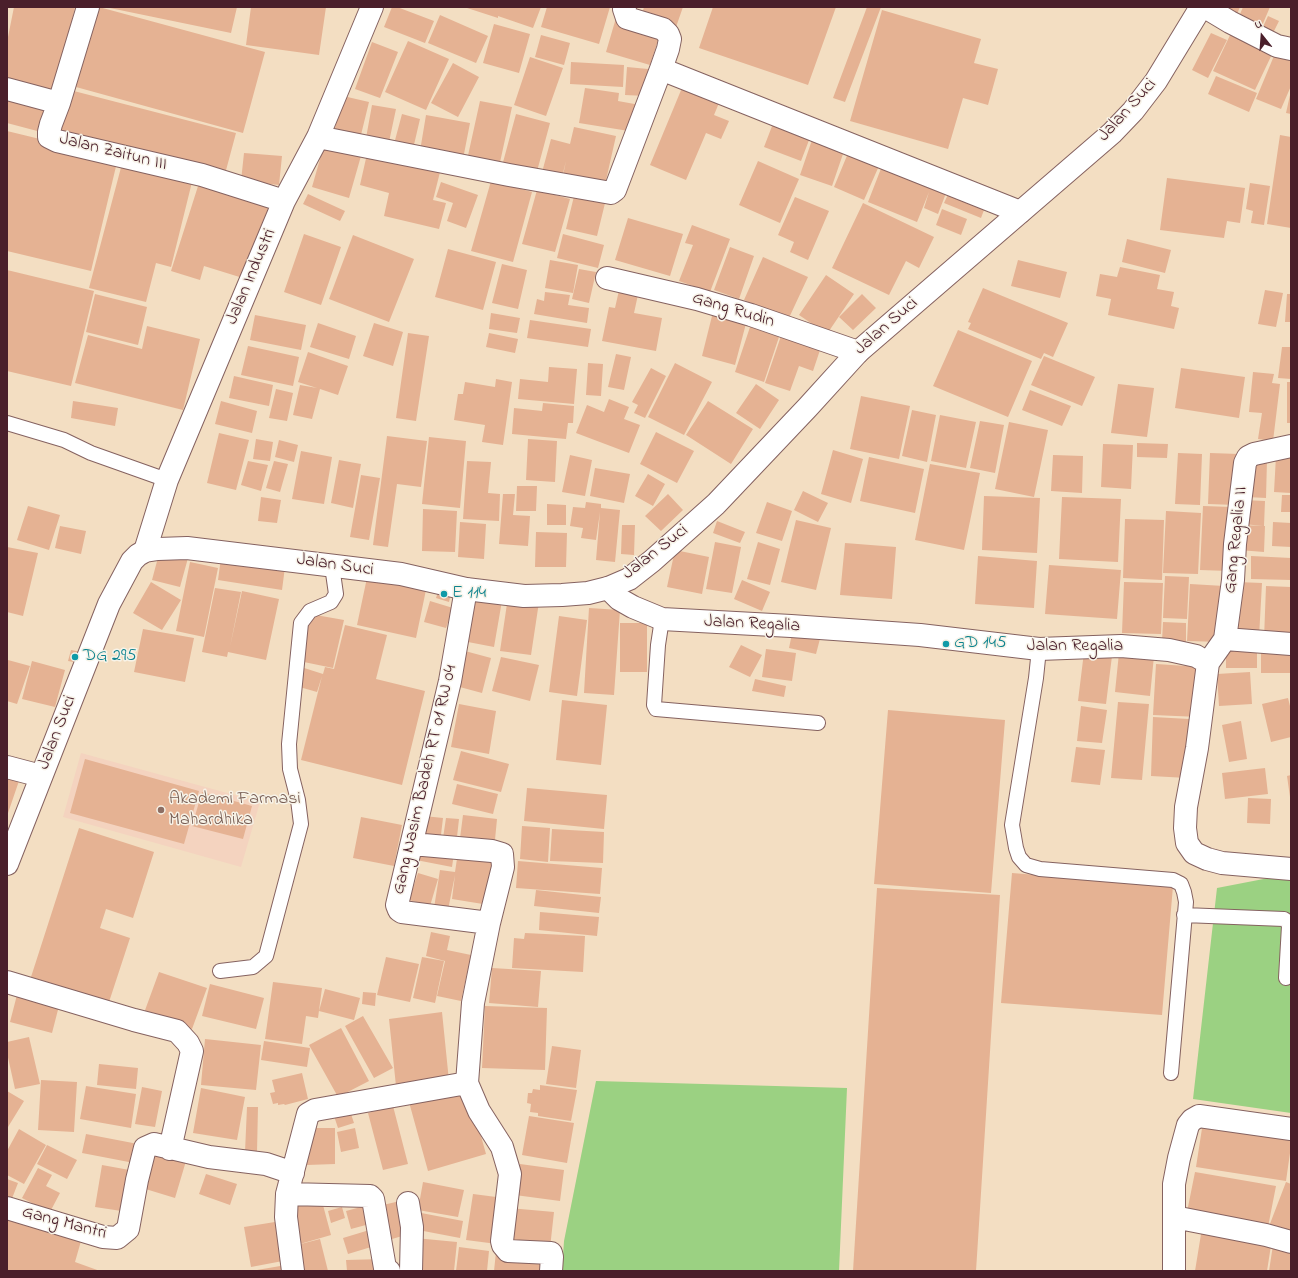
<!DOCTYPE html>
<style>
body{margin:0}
#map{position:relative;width:1298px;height:1278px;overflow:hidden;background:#f3dec2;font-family:"Indie Flower",sans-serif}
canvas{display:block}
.frame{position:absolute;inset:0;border:8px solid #4a1f2b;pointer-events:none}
.north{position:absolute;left:1242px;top:16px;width:40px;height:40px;-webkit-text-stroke:3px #f7f3e8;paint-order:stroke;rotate:343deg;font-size:11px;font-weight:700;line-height:16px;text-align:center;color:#4a1f2b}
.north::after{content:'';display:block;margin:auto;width:14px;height:18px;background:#4a1f2b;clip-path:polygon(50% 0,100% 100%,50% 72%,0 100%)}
</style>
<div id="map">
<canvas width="1298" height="1278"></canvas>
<div class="frame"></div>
<div class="north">U</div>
</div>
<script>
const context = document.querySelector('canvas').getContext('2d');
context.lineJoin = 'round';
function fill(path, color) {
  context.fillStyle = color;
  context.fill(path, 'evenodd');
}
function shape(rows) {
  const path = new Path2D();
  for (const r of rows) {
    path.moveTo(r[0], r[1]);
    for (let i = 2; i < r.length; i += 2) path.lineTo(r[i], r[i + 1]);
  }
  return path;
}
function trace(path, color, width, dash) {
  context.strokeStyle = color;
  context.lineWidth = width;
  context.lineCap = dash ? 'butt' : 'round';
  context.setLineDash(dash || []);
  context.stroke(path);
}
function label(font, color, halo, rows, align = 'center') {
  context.font = font + ' "Indie Flower",sans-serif';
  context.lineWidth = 3;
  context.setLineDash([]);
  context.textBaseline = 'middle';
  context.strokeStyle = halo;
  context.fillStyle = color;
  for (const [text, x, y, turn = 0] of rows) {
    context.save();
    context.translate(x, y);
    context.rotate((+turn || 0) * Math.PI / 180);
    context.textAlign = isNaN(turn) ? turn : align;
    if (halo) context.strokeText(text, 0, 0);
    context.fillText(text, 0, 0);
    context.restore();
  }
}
const built = shape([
 [81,753,260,802,241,867,63,817]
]);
const green = shape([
 [1279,876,1291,876,1291,1113,1193,1099,1217,888],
 [596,1081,847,1088,839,1271,562,1271,564,1241]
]);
const building = shape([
 [14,7,75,7,56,94,7,84,7,42],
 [99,7,265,52,243,133,76,87],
 [105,7,237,7,231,33],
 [251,7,326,7,319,55,246,45],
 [392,7,397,7,434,21,425,43,384,27],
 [464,7,541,7,533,28,498,16,498,18],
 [547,7,610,7,599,44,541,27],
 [644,7,683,7,676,27,642,14],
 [713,7,836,7,808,85,699,48],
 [867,7,881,7,845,102,833,98],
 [1222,7,1240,7,1237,14],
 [1243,7,1270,7,1261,28,1238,19],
 [882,10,981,39,974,63,998,69,988,105,963,98,948,149,850,121],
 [440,15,488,36,476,63,428,43],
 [1268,16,1279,21,1273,33,1262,29],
 [616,18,661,31,650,65,606,52],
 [494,24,530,34,519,73,483,63],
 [1232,31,1274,50,1255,90,1213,71],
 [1211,33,1227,40,1208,78,1192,70],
 [541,35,570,43,564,65,535,57],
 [408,41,449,59,426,110,385,92],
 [372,42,398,52,380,98,355,89],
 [1276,51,1291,57,1291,86,1281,109,1256,99],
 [530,57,563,68,546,116,514,105],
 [571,62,624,65,623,87,570,84],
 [453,63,479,77,458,117,431,103],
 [627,67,648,69,646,96,625,95],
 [1216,76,1257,93,1249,112,1208,94],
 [684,83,721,98,714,115,729,121,721,139,706,133,686,180,650,165],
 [585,88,619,93,618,101,640,105,635,132,579,123],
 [70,90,236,133,225,174,59,131],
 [1290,95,1291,95,1291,114,1286,113],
 [7,96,47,106,41,132,7,123],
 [343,96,369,102,359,143,333,136],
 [480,101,512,107,499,167,467,160],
 [372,105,396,109,389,142,366,138],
 [402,114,420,119,413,149,394,144],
 [516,114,550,123,536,175,502,166],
 [426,115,470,123,463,159,420,151],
 [774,121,811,135,801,161,764,147],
 [574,127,616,136,604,189,562,180,566,161,561,181,541,176,551,139,570,144],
 [7,131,118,158,91,271,7,251],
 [1280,135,1291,137,1291,228,1267,224],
 [812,140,844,151,832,186,800,175],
 [324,145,361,156,349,198,312,187],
 [851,146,882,159,864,200,834,187],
 [244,153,282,156,279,185,241,181],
 [367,154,440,172,433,200,446,203,439,229,384,216,389,193,360,185],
 [123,160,193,178,171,267,156,263,146,302,89,288],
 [758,161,799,179,780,223,739,205],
 [882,166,948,188,938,214,924,208,929,192,917,222,868,202],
 [1167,178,1245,188,1240,223,1227,221,1224,238,1160,230],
 [491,181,532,192,513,262,471,251],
 [441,182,478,195,466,228,447,221,453,203,436,197],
 [199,183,269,205,246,279,204,266,200,280,171,271],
 [1250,183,1270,186,1264,225,1251,223,1253,211,1246,209],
 [576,188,607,195,597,236,566,229],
 [951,188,987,202,981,218,944,203],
 [537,190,570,199,555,252,522,244],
 [308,194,345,211,340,221,303,204],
 [795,197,829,211,808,260,790,252,794,242,778,235],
 [863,203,934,237,919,268,906,261,889,295,832,268],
 [942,209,967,219,961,235,936,225],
 [628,218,683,234,670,276,615,260],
 [692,225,730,239,710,292,679,281,693,245,685,243],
 [304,234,341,247,321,305,284,292],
 [563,234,604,245,598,268,557,258],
 [353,235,414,259,389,322,329,299],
 [1127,239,1171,250,1165,273,1122,262],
 [730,247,754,256,739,299,714,290],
 [448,249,496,262,483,310,435,297],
 [763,257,808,277,788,320,744,300],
 [550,260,578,265,573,293,545,288],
 [1018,260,1067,272,1060,298,1011,286],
 [502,264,527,270,518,309,492,303],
 [1120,267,1160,275,1157,289,1174,292,1171,306,1179,308,1174,329,1108,315,1111,299,1096,296,1100,274,1117,277],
 [579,269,596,272,589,303,572,299],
 [7,270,94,291,71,386,7,371],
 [826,275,854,294,827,334,799,315],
 [620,286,639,290,634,313,662,318,656,351,602,341,609,307,615,308],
 [983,288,1068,323,1053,357,1044,353,1041,359,968,329,971,323,968,322],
 [1265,290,1283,293,1276,327,1258,324],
 [545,292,570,295,568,305,589,308,587,323,534,314,537,299,544,301],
 [95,294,147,307,138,345,86,332],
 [862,294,876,308,853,330,839,317],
 [1287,294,1291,294,1291,322,1285,322],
 [714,308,748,316,735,365,702,356],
 [491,313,520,318,517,333,489,329],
 [255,315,306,325,301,350,250,340],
 [530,320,591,329,588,347,527,338],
 [318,323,356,336,349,359,310,347],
 [374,323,403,332,393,366,363,356],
 [147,326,200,339,183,410,75,383,88,335,142,349],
 [750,327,779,337,764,382,735,372],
 [958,330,1032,361,1008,417,933,386],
 [408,333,429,336,416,421,396,418],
 [489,333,518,339,515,353,486,347],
 [782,333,821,347,813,371,799,366,790,391,765,383],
 [248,346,299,357,293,386,241,375],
 [1282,347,1291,347,1291,379,1278,378],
 [308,352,348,366,338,395,320,389,312,419,293,415,300,385,317,388,298,382],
 [616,354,631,357,624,390,608,387],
 [1044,356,1095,377,1082,406,1031,385],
 [588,363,603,364,601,396,586,395],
 [675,363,712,382,684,435,648,417],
 [549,367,577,369,574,404,518,399,520,379,548,382],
 [651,368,666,376,645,418,634,413,638,405,632,402],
 [1181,368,1245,377,1239,418,1175,408],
 [1253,372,1274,374,1272,383,1280,384,1273,441,1258,439,1262,413,1249,412],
 [234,376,273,385,269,406,229,398],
 [496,379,512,382,503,445,482,442,485,425,454,420,458,394,463,394,465,382,495,387],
 [1287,382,1291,382,1291,423,1287,423],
 [756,384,779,400,760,429,736,413],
 [1118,384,1154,388,1147,437,1111,433],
 [276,389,293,393,287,421,269,418],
 [1030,390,1071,406,1062,426,1022,410],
 [861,396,910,406,899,459,850,449],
 [609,399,629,407,624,419,640,425,629,453,576,433,587,405,604,412],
 [73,401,118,408,115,426,71,418],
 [221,401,257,411,252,433,215,424],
 [708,401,753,429,731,464,686,435],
 [543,403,574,406,573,423,568,423,566,439,512,434,514,408,542,411],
 [912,410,936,415,927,462,902,456],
 [940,415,976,422,966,468,931,461],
 [980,421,1004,425,995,473,970,468],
 [1009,422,1048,430,1034,497,995,489],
 [656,432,694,451,677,483,640,464],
 [219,433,249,440,236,490,207,483],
 [387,436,427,441,421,487,397,484,388,547,373,545],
 [429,437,466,441,460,508,422,504],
 [256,439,273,442,270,461,253,459],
 [528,439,557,441,555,482,526,480],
 [279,440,298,445,294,462,275,457],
 [1137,443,1168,444,1167,458,1137,457],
 [1103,444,1133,445,1131,489,1101,487],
 [833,450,863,459,851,503,821,494],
 [301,451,332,457,324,504,292,499],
 [1178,453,1202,454,1200,505,1175,504],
 [1210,453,1239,454,1236,505,1208,504],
 [570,455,592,460,585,496,562,492],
 [1053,455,1083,456,1082,493,1051,491],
 [1276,456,1291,456,1291,493,1274,492],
 [869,457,924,469,915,513,860,501],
 [1248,459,1267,459,1266,498,1247,497],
 [339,460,361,464,353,508,331,503],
 [248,461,268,465,261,491,241,485],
 [274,461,288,464,280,492,266,488],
 [467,461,491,462,488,493,500,494,499,521,463,519],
 [930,464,980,473,964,550,915,540],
 [595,468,630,474,624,503,590,496],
 [648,474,665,484,653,506,635,496],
 [361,475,380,478,369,540,350,537],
 [517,486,537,486,536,511,516,511],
 [803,491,828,503,818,522,794,510],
 [503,494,515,494,513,515,530,516,528,546,499,544],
 [668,494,683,510,661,531,645,516],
 [1282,495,1291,495,1291,512,1281,512],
 [984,496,1040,498,1037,553,982,550],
 [261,497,281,500,277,523,258,521],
 [1062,497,1121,499,1118,562,1059,559],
 [1244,500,1265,501,1264,526,1243,524],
 [586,502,601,504,601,508,620,510,615,562,596,560,600,512,596,540,581,538,583,528,570,526,573,507,585,508],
 [767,502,792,511,782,541,756,533],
 [547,504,566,505,566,525,547,525],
 [28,506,60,515,49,550,17,540],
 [1203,506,1232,507,1229,571,1200,570],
 [423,509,457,511,455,552,422,551],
 [1166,511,1201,513,1198,574,1163,573],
 [1125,519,1164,520,1162,580,1123,578],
 [796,520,831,528,816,590,781,582],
 [717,521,745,532,740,543,713,533],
 [460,522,486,524,484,559,458,557],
 [1273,522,1291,523,1291,547,1272,546],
 [622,525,635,525,634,555,621,554],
 [1240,525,1265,526,1264,552,1239,550],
 [60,526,86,531,81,554,55,548],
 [536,532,567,533,566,567,535,567],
 [715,542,741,547,732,593,706,589],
 [758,542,780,549,770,585,747,579],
 [845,543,896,547,892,599,840,595],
 [7,547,38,553,23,616,7,612],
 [160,550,188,558,180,587,152,580],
 [675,550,709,557,702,594,667,587],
 [978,556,1037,561,1034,608,975,604],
 [1251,556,1291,558,1291,580,1251,579],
 [221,558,285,567,282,590,218,580],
 [190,562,218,568,204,637,176,631],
 [1049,565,1121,570,1117,619,1045,614],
 [368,573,427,585,416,638,357,625],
 [1165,576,1189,577,1187,619,1163,618],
 [742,580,770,592,762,611,734,599],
 [151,582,181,600,162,630,133,613],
 [1124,582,1163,583,1161,634,1122,633],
 [1237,582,1262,583,1259,637,1235,636],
 [1190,584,1224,586,1222,642,1187,641],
 [440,586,452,589,449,602,436,598],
 [1266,586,1291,587,1291,640,1264,639],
 [215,588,241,592,230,647,242,591,279,599,266,660,228,652,227,657,202,652],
 [477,590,503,595,494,647,468,642],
 [508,597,539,602,531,655,500,651],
 [430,601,453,608,446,628,424,622],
 [589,608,620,610,614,695,584,693],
 [310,614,344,620,333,668,299,661],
 [559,616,587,620,577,696,549,692],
 [1163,622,1186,623,1186,642,1162,641],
 [620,623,647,623,647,672,620,672],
 [345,625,387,635,376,679,425,691,402,785,301,760,322,676,317,692,296,686,301,667,323,674,325,667,334,669],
 [143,629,194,638,185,682,134,672],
 [793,629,821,635,816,654,789,648],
 [741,645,762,655,750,677,729,667],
 [1226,645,1257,645,1257,668,1226,668],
 [1261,645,1291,645,1291,673,1261,673],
 [766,649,796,653,792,681,762,677],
 [71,650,82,652,79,663,68,661],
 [465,651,491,658,482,693,456,686],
 [1084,652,1112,656,1106,704,1078,701],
 [1119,653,1154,656,1150,696,1115,692],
 [501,657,539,665,530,701,492,691],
 [8,660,30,666,17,704,7,701],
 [32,661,65,670,55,707,22,699],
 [1156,664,1202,667,1199,717,1153,715],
 [1250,672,1252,704,1219,706,1217,674],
 [755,679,786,686,784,697,752,691],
 [1288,698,1291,710,1291,737,1271,742,1262,704],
 [562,700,607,705,601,765,556,760],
 [1118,702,1149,704,1142,780,1111,778],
 [459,704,496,711,489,754,451,747],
 [1081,706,1107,710,1102,743,1077,741],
 [888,710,1005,720,991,893,874,884],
 [1153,717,1189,719,1187,778,1151,776],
 [1241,721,1247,759,1229,762,1222,725],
 [1076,747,1105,750,1100,785,1071,782],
 [461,751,509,764,501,792,453,780],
 [85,759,199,791,184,844,70,813],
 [1265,768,1268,794,1225,799,1222,773],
 [7,771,21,775,7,816],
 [1291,775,1291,797,1290,797,1287,776],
 [457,784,498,794,493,814,452,804],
 [527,788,607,795,604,829,524,821],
 [202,792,252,806,243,839,192,826],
 [1248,798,1271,799,1270,824,1247,823],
 [463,815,497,819,494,850,459,846],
 [424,816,443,818,440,843,421,841],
 [361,817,402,825,394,866,353,858],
 [446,818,459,819,456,846,442,845],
 [522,826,550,828,548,862,520,859],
 [79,828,154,852,133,918,106,909,100,928,130,938,109,1002,31,977],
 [552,829,604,832,603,863,550,861],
 [418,846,454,853,452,867,416,860],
 [458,852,495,858,489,905,452,899,455,875,448,910,434,908,440,870,455,872],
 [518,861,602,868,600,894,516,888],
 [418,873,438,879,430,906,409,900],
 [1012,873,1173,886,1162,1015,1001,1003],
 [877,888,1000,895,976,1271,853,1271],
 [536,890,601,897,599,913,534,906],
 [540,912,599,917,597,936,539,930],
 [431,932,450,936,447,950,471,955,461,1001,437,996,445,961,426,956],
 [525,933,585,936,583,972,512,968,514,938,524,939],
 [386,957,419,964,410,1002,377,995],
 [422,957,444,961,435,1003,413,998],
 [492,968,541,971,538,1007,489,1003],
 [159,972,207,988,192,1029,144,1013],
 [273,982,322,988,318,1018,306,1016,302,1044,265,1039],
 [210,984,264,998,256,1029,202,1016],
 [325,989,360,998,354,1020,319,1011],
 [18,991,60,1002,52,1033,10,1022],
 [363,992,376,993,375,1006,362,1004],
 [485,1006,547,1008,545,1070,482,1068],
 [442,1012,449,1081,396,1086,389,1019],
 [363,1016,393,1068,374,1078,345,1026],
 [341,1028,369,1081,338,1097,309,1045],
 [29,1037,40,1084,15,1089,7,1053,7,1042],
 [205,1039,261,1045,256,1090,201,1085],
 [264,1041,310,1048,307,1067,261,1060],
 [552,1046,581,1050,576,1088,546,1084],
 [99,1064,138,1068,136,1089,97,1085],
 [302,1073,308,1099,285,1105,284,1104,278,1105,278,1103,273,1104,270,1093,275,1092,272,1080],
 [41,1080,77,1082,74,1132,38,1130],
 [540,1085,577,1090,571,1121,538,1116,538,1113,530,1112,531,1104,527,1103,528,1093,532,1093,533,1089,540,1090],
 [86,1086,136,1094,131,1128,80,1119],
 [467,1086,486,1154,428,1171,409,1102],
 [142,1087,162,1091,155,1127,135,1124],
 [201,1088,245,1097,237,1140,193,1133],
 [7,1091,24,1101,8,1127,7,1127],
 [393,1106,408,1164,383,1170,368,1113],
 [247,1107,258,1107,257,1152,245,1152],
 [349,1108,354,1123,338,1128,333,1113],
 [529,1116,574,1123,567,1163,522,1155],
 [1203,1122,1291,1135,1291,1146,1286,1181,1196,1167],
 [306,1128,335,1128,335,1164,307,1165],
 [355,1128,359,1148,341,1152,337,1132],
 [19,1129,46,1145,24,1184,7,1175,7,1151],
 [86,1134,138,1144,134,1163,82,1153],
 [47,1145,77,1160,67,1179,37,1164],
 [150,1150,186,1161,175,1198,139,1187],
 [520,1164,564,1170,560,1201,515,1195],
 [102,1165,135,1171,128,1212,95,1207],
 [38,1168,52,1175,46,1186,60,1193,50,1212,22,1198],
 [1195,1172,1276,1186,1267,1232,1186,1217],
 [206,1174,237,1184,230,1205,199,1194],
 [7,1179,18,1183,11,1201,7,1200],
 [423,1182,464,1190,458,1217,418,1210],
 [1286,1182,1291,1184,1291,1238,1268,1229],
 [320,1194,331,1235,300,1244,290,1201],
 [473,1194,504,1198,497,1244,466,1240],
 [400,1201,409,1234,392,1239,383,1205],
 [372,1204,377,1222,351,1229,346,1211],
 [342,1207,345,1218,331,1223,328,1211],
 [509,1208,554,1212,550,1248,505,1243],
 [416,1212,463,1221,460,1238,413,1229],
 [7,1220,81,1241,75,1262,100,1271,7,1271],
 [281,1221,288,1260,251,1267,244,1227],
 [376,1228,381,1244,348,1254,343,1238],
 [1202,1228,1272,1239,1267,1271,1195,1271],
 [415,1238,457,1242,454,1271,412,1271],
 [320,1239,328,1271,303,1271,297,1245],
 [1273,1245,1291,1248,1291,1271,1269,1271],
 [459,1247,489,1251,487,1271,456,1271],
 [496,1252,549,1257,548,1271,494,1271],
 [384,1259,384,1271,347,1271,346,1260],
 [286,1265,287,1271,257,1271,257,1270]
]);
const lane = shape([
 [7,423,64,440,91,453,167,480],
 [662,619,658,645,654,705,656,709,818,723],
 [1039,649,1036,678,1012,825,1016,848,1019,857,1026,865,1040,869,1173,880,1181,884,1184,892,1186,902,1171,1073],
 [1184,915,1284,919,1287,921,1289,926,1286,978],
 [220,971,253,967,266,956,301,824,298,800,290,769,289,744,301,623,310,611,331,602,336,594,332,566]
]);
const street = shape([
 [88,7,59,103,51,124,49,132,49,137,57,141,202,175,284,201],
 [625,7,624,9,627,18,663,29,668,34,670,39,668,49,661,69],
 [1205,7,1230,22,1277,46,1291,49],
 [7,89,59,103],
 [318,137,509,175,611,193,615,190,661,69,1020,212],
 [607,278,697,299,751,315,858,352],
 [145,551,167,480,284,201,318,137,372,7],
 [608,588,619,599,633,607,662,619,791,626,920,635,1039,649,1121,646,1169,650,1196,656,1208,663],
 [466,589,450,681,397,905,399,910,402,912,489,923,473,1003,467,1083,479,1111,502,1147,510,1174,502,1241,503,1245,508,1251,551,1253,552,1257,551,1271],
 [1225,639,1291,644],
 [1208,663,1197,748,1186,807,1185,828,1187,843,1194,853,1207,859,1222,863,1291,869],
 [1208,663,1225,639,1233,580,1235,544,1245,463,1248,457,1254,454,1291,446],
 [7,767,41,776],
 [412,844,492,851,502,854,503,867,489,923],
 [7,982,134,1020,177,1031,188,1043,192,1051,170,1149],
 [287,1194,370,1196,373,1199,385,1268,389,1271],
 [408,1203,412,1227,411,1271],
 [7,1208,103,1237,117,1238,128,1229,137,1180,145,1148,154,1144,209,1157,266,1164,293,1173],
 [1174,1217,1266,1235,1291,1242],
 [293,1271,286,1217,287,1194,308,1114,315,1110,467,1083],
 [1174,1271,1174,1184,1179,1158,1188,1125,1192,1120,1199,1116,1291,1129]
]);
const secondary = shape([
 [7,864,109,604,132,561,138,555,145,551,158,549,187,548,401,574,466,589,524,596,562,595,588,593,608,588,629,579,652,561,716,504,808,407,858,352,1112,133,1133,111,1156,81,1201,7]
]);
const markers = [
 [444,594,4,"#0f9aa8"],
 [946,644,4,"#0f9aa8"],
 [75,657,4,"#0f9aa8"],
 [161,810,4,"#8d6e63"]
];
const streetNames = [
 ["Jalan Suci",1128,111,-48],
 ["Jalan Zaitun III",113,153,14],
 ["Jalan Industri",252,277,-67],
 ["Gang Rudin",733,311,17],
 ["Jalan Suci",887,327,-41],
 ["Gang Regalia II",1237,540,-84],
 ["Jalan Suci",656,553,-38],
 ["Jalan Suci",335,566,8],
 ["Jalan Regalia",752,625,3],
 ["Jalan Regalia",1075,647],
 ["Jalan Suci",58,733,-69],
 ["Gang Nasim Badeh RT 01 RW 04",426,780,-77],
 ["Gang Mantri",64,1224,15]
];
const cultureNames = [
 ["E 114",452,594],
 ["GD 145",954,644],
 ["DG 295",83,657]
];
const educationNames = [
 ["Akademi Farmasi",169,800],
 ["Mahardhika",169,821]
];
fill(built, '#f4d3bf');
fill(green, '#9bd182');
fill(building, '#e5b293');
trace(lane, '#856260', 16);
trace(street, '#856260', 24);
trace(secondary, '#856260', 24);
trace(lane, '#fff', 14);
trace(street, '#fff', 22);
trace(secondary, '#fff', 22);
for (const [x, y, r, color] of markers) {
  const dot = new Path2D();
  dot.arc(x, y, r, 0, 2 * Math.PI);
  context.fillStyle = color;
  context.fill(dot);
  trace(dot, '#f7f3e8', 1.5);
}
label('18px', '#4a1f2b', '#f7f3e8', streetNames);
label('18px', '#0d838f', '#f7f3e8', cultureNames, 'left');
label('18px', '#785e54', '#f7f3e8', educationNames, 'left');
</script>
